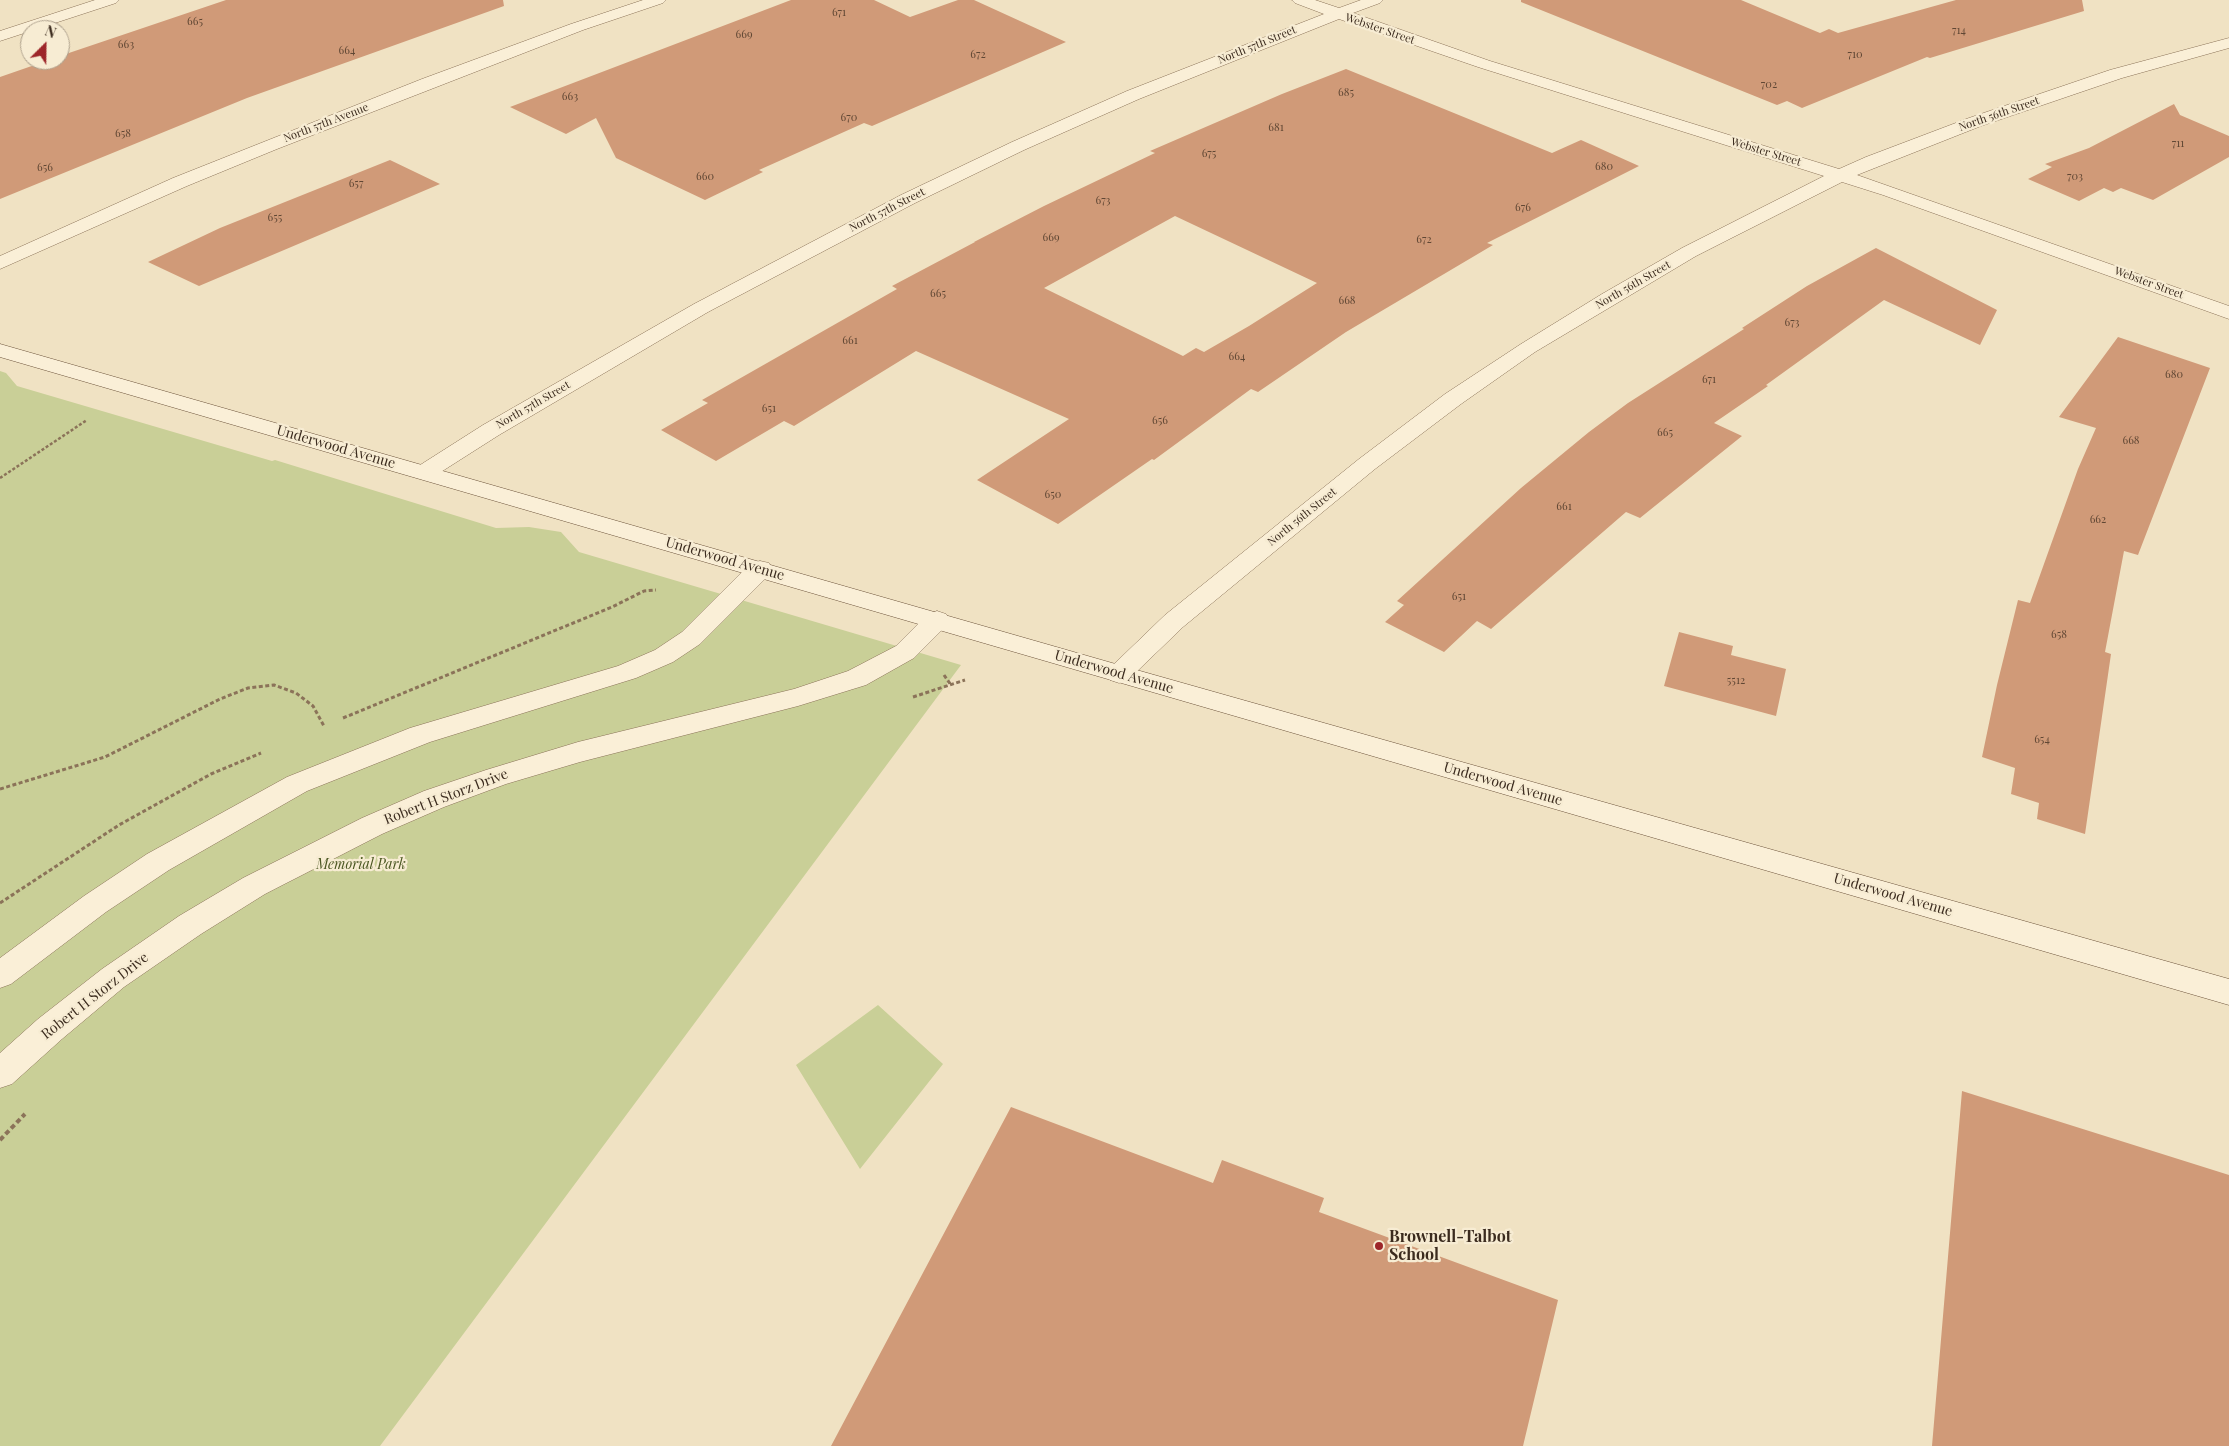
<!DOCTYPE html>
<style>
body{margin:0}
#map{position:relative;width:2229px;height:1446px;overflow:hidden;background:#f0e2c3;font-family:"Playfair Display",serif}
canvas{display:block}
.north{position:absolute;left:20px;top:20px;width:50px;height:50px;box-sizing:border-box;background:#f7ecd3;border:1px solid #ac9f8b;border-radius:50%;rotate:23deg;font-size:14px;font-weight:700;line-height:20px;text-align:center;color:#3b2b1e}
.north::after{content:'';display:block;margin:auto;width:18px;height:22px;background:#9d262a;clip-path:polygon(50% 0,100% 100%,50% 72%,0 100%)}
</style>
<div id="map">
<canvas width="2229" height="1446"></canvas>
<div class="north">N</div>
</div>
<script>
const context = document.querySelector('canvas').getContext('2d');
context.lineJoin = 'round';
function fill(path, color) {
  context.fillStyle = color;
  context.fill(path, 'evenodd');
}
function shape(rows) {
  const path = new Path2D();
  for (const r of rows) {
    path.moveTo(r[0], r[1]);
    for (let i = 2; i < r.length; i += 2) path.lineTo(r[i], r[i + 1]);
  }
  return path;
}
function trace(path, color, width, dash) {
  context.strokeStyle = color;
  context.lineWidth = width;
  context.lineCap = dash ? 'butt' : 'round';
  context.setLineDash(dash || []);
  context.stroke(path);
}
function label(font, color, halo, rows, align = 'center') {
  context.font = font + ' "Playfair Display",serif';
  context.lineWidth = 4.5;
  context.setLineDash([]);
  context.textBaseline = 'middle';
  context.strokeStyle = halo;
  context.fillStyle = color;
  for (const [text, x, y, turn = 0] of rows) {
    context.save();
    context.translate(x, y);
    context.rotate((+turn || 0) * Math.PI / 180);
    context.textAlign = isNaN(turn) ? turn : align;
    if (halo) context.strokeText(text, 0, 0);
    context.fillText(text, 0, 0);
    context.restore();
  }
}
const green = shape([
 [0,371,6,373,17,386,272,461,275,460,496,528,529,527,561,532,579,552,961,665,380,1446,0,1446],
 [878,1005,943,1064,860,1169,796,1065]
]);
const building = shape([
 [226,0,503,0,504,6,247,98,0,199,0,77,49,60,60,60,60,56],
 [791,0,874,0,910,17,958,0,974,0,1066,42,872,126,864,123,759,170,763,172,705,200,616,158,596,118,566,134,510,107],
 [1521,0,1741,0,1820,33,1829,29,1838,33,1956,0,2082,0,2084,11,1930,58,1927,57,1802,108,1787,101,1777,105,1521,2],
 [1346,69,1552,153,1581,140,1639,166,1487,243,1493,245,1346,332,1258,392,1251,389,1154,460,1152,459,1058,524,977,480,1069,419,916,351,794,426,784,421,716,461,661,430,708,403,702,400,897,289,892,286,975,242,974,242,1044,206,1155,153,1150,151,1282,94],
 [1175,216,1317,283,1249,326,1204,352,1196,348,1183,356,1044,288],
 [2174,104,2180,115,2229,136,2229,157,2153,200,2121,188,2113,192,2104,188,2079,201,2028,179,2052,167,2045,164,2089,148],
 [390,160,440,184,199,286,148,262,220,228],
 [1876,248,1997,310,1980,345,1884,300,1766,385,1768,386,1714,423,1742,436,1640,518,1626,512,1491,629,1477,621,1444,652,1385,622,1404,605,1397,601,1521,488,1589,432,1628,403,1744,329,1742,328,1807,286],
 [2118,337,2210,368,2138,555,2124,551,2105,652,2111,654,2085,834,2037,819,2039,803,2011,794,2015,768,1982,757,1997,685,2018,600,2030,603,2078,469,2096,428,2059,417],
 [1679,632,1733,646,1731,655,1786,669,1776,716,1664,686],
 [1962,1091,2229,1175,2229,1446,1932,1446],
 [1011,1107,1213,1183,1222,1160,1324,1198,1319,1212,1558,1300,1523,1446,831,1446]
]);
const pathFar2 = shape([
 [0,478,87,420]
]);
const pathFar1 = shape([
 [944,675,951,685],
 [913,697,965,680],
 [343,718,612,607,644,591,656,590],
 [0,789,105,757,220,699,248,688,274,685,296,693,313,706,324,726],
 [0,903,119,825,211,774,261,753]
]);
const path = shape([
 [0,1140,25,1114]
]);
const minor = shape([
 [95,0,119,0,116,3,0,41,0,31,95,0],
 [643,0,666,0,663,3,583,30,277,149,187,186,0,269,0,256,173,178,422,79,571,24,643,0],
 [1292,0,1315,0,1339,8,1361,0,1383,0,1380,3,1353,13,1490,61,1839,169,1866,157,1969,118,2110,70,2229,38,2229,48,2122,78,1981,126,1857,175,2229,306,2229,319,1883,195,1842,182,1696,256,1535,352,1461,404,1375,469,1183,627,1128,680,1119,683,1110,680,1106,674,1110,668,1165,615,1359,459,1445,394,1521,344,1602,294,1682,248,1824,176,1478,67,1339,19,1139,99,1024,150,915,203,708,312,499,435,433,477,425,479,417,477,413,472,417,467,483,425,694,304,901,195,1012,142,1127,91,1324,14,1295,3,1292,0],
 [760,561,769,563,772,569,769,575,700,644,673,662,636,678,430,742,307,791,169,870,106,912,11,984,0,988,0,958,84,896,147,854,287,777,410,728,618,666,655,650,682,632,751,563,760,561],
 [937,611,946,614,950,620,946,626,914,658,866,685,798,706,580,762,506,784,444,807,382,834,265,894,201,934,124,987,62,1039,12,1084,0,1088,0,1053,38,1019,102,969,179,916,243,878,362,818,424,791,486,770,578,742,794,689,848,671,896,646,928,614,937,611]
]);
const secondary = shape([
 [0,344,1126,667,2229,979,2229,1005,0,357,0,344]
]);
const markers = [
 [1379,1246,5,"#9d262a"]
];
const numberNames = [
 ["671",839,13],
 ["665",195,22],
 ["714",1959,31],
 ["669",744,35],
 ["663",126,45],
 ["664",347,51],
 ["672",978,55],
 ["710",1855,55],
 ["702",1769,85],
 ["685",1346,93],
 ["663",570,97],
 ["670",849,118],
 ["681",1276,128],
 ["658",123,134],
 ["711",2178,144],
 ["675",1209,154],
 ["680",1604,167],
 ["656",45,168],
 ["660",705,177],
 ["703",2075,177],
 ["657",356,184],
 ["673",1103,201],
 ["676",1523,208],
 ["655",275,218],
 ["669",1051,238],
 ["672",1424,240],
 ["665",938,294],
 ["668",1347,301],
 ["673",1792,323],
 ["661",850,341],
 ["664",1237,357],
 ["680",2174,375],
 ["671",1709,380],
 ["651",769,409],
 ["656",1160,421],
 ["665",1665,433],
 ["668",2131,441],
 ["650",1053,495],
 ["661",1564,507],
 ["662",2098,520],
 ["651",1459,597],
 ["658",2059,635],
 ["5512",1736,681],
 ["654",2042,740]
];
const farStreetnames = [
 ["Webster Street",1380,29,19],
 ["North 57th Street",1257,45,-22],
 ["North 56th Street",1999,114,-19],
 ["North 57th Avenue",326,123,-21],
 ["Webster Street",1766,152,17],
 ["North 57th Street",887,210,-27],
 ["Webster Street",2149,283,20],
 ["North 56th Street",1633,285,-30],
 ["North 57th Street",533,405,-30],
 ["North 56th Street",1302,517,-39]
];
const streetNames = [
 ["Underwood Avenue",336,447,16],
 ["Underwood Avenue",725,559,16],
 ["Underwood Avenue",1114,672,16],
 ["Underwood Avenue",1503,784,16],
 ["Robert H Storz Drive",446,797,-21],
 ["Underwood Avenue",1893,895,16],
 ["Robert H Storz Drive",95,996,-38]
];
const parkNames = [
 ["Memorial Park",361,865]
];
const nearPoinames = [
 ["Brownell-Talbot",1389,1237],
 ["School",1389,1255]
];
fill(green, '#c9cf97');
fill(building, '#d09a78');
trace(minor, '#8b7359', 1);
trace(secondary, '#6d543c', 1);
trace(pathFar2, '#8b7359', 2.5, [3, 2]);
trace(pathFar1, '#8b7359', 3, [4, 2.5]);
trace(path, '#8b7359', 4, [5, 3]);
fill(minor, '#faefd7');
fill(secondary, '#faefd7');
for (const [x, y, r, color] of markers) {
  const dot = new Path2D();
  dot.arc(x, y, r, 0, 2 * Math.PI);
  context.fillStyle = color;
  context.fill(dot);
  trace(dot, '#f7ecd3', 2);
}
label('11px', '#604734', null, numberNames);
label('11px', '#3b2b1e', '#f7ecd3', farStreetnames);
label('14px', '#3b2b1e', '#f7ecd3', streetNames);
label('italic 14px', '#4c5823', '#f7ecd3', parkNames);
label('bold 16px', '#3b2b1e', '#f7ecd3', nearPoinames, 'left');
</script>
